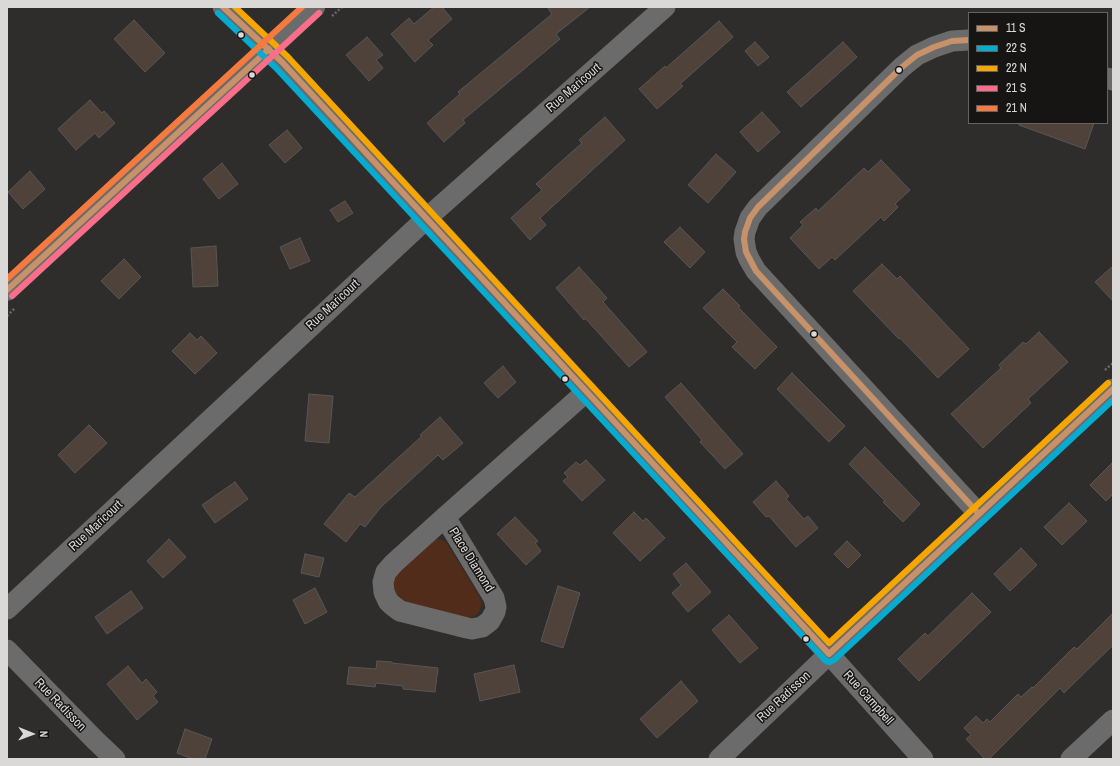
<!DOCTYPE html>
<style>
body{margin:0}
#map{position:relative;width:1120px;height:766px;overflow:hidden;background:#2e2d2c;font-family:"Archivo Narrow",sans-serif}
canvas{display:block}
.frame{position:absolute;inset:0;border:8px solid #dad9d8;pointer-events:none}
.legend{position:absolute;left:968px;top:12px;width:140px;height:112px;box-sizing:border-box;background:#161514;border:1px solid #646362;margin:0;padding:5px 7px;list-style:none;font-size:12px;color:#dad9d8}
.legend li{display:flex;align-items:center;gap:8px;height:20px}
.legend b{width:20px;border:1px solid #646362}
.north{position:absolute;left:12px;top:714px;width:40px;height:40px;-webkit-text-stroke:3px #161514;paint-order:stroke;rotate:91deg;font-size:11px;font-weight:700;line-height:16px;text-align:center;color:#dad9d8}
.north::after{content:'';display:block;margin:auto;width:14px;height:18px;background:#dad9d8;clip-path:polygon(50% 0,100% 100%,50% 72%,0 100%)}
</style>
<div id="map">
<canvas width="1120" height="766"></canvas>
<div class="frame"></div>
<ul class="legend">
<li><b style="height:5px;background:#c7916a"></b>11 S</li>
<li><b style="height:5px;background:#06acd0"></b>22 S</li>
<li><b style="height:5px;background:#f7a600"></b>22 N</li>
<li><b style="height:5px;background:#fb6d88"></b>21 S</li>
<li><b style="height:5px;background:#f6793e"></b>21 N</li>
</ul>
<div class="north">N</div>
</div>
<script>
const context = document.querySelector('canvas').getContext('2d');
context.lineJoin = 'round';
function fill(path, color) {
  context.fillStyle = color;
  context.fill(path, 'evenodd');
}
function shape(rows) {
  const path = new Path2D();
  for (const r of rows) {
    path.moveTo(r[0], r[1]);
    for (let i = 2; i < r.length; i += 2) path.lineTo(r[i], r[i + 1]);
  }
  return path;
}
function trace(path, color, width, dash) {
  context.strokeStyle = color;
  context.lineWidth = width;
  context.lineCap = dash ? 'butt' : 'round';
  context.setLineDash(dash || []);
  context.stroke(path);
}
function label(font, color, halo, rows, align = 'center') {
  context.font = font + ' "Archivo Narrow",sans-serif';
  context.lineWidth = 3;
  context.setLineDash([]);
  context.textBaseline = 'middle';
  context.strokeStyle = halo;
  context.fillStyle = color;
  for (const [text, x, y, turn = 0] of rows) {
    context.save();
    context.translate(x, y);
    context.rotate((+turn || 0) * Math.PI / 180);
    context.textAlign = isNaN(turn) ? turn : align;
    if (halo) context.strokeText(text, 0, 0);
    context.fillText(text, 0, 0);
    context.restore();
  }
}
const green = shape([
 [438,539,442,540,446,542,480,597,481,601,481,606,479,612,475,616,470,618,404,602,394,594,392,579,394,575,433,541]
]);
const building = shape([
 [434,7,442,7,452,19,428,40,433,45,415,62,391,34,409,18,414,24,434,7],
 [547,7,590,7,556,34,560,39,463,120,465,123,444,142,427,123,460,94,458,92,552,14,547,7],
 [134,20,165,53,145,72,114,39,134,20],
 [719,21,733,37,680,84,683,86,657,109,639,89,665,66,666,68,719,21],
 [367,37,383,55,376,60,383,68,369,81,346,55,367,37],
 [755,42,769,57,758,66,745,51,755,42],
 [843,42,857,57,801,107,787,92,843,42],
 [90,100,102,113,104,111,115,123,99,138,95,133,76,150,58,129,90,100],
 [762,112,780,132,758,152,740,132,762,112],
 [605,117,625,140,540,218,546,225,530,240,511,218,542,190,536,184,582,143,579,140,605,117],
 [1019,123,1094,123,1085,149,1019,125,1019,123],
 [287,130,302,148,285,163,269,145,287,130],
 [716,154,736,172,708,203,688,185,716,154],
 [881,160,910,190,895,204,898,207,884,221,881,217,835,260,832,257,819,269,790,238,803,225,800,222,816,208,818,211,864,168,868,172,881,160],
 [222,163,238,184,219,199,203,179,222,163],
 [30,171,45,189,23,209,8,192,30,171],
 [345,201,353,213,338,222,330,210,345,201],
 [680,227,705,252,690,268,664,242,680,227],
 [300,238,310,261,290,269,280,247,300,238],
 [216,246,218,286,193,287,191,248,216,246],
 [124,259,141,277,119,299,101,281,124,259],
 [882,264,897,279,900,276,969,349,938,378,900,338,899,339,853,291,882,264],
 [1113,266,1113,301,1095,282,1113,266],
 [579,267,607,298,603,302,647,352,629,367,585,318,584,320,556,288,579,267],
 [723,289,740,306,738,307,777,347,755,369,732,347,737,342,703,308,723,289],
 [1039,332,1068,362,1028,399,1031,403,983,448,951,414,1001,368,999,365,1023,342,1026,344,1039,332],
 [190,333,197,340,201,336,217,353,195,374,172,351,190,333],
 [503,366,516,382,498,398,484,383,503,366],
 [792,373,845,426,829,442,777,389,792,373],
 [681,383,743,454,725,469,700,442,702,440,665,397,681,383],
 [309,394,333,396,329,443,305,441,309,394],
 [440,417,463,443,443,460,438,455,381,507,365,527,360,524,346,542,324,524,349,493,355,497,422,436,420,435,440,417],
 [89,425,107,443,75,473,58,455,89,425],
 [865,447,920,504,903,522,883,502,885,501,849,464,865,447],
 [586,460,605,480,582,501,563,481,568,477,564,473,576,462,580,465,586,460],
 [1113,462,1113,494,1106,501,1090,485,1113,462],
 [776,481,789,496,786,499,804,519,808,516,818,528,796,547,769,516,766,517,753,502,776,481],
 [235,482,248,499,215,523,202,505,235,482],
 [1069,503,1087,521,1062,545,1044,527,1069,503],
 [634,512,643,521,646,518,665,538,640,561,613,533,634,512],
 [515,517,538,541,535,543,541,551,526,565,497,534,515,517],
 [169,539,186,557,163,578,147,561,169,539],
 [847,541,861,555,848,568,834,554,847,541],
 [1021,548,1037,565,1010,591,994,574,1021,548],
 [305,554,324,558,319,577,301,573,305,554],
 [686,563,711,592,688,612,672,593,681,585,673,574,686,563],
 [558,586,580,593,563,648,541,641,558,586],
 [315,588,327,612,305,624,293,600,315,588],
 [131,591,143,608,107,634,95,617,131,591],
 [972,593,991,612,919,681,898,659,925,633,928,636,972,593],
 [1113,613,1113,645,1064,693,1060,688,989,759,985,759,966,739,971,735,964,728,976,716,983,723,987,719,990,722,1018,694,1021,697,1032,687,1033,688,1074,647,1077,649,1113,613],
 [729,615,758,648,740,663,712,630,729,615],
 [377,661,392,662,392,663,438,668,435,692,403,689,403,686,376,683,375,687,347,684,349,667,376,669,377,661],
 [514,665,520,692,480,701,474,674,514,665],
 [128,666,142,683,146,679,157,692,153,696,158,702,137,720,107,684,128,666],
 [681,681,698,701,657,738,640,719,681,681],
 [185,729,212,739,205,759,193,759,177,753,185,729]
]);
const path = shape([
 [332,16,342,7],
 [7,316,15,308],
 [1105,370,1113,363]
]);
const minor = shape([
 [223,7,282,62,427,218,829,654,923,759],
 [969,40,952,41,934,47,917,55,902,67,758,207,750,218,745,232,744,239,746,252,749,259,756,271,979,514],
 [1107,78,1113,80],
 [445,517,494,598,496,607,495,612,490,621,482,627,472,629,467,628,400,611,392,605,388,601,384,592,383,582,386,572,394,563,445,517,568,408,587,391],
 [7,609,427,218,665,7],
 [7,650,95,740,115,759],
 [719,759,848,636,1113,389],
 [1071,759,1113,720]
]);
const tertiary = shape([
 [7,290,314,7]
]);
const bus1 = shape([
 [223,7,282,62,829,654,1113,389],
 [969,40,952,41,934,47,917,55,902,67,758,207,750,218,745,232,744,239,746,252,756,271,979,514],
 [7,290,269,49]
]);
const bus2 = shape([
 [218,13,276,68,826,661,830,662,834,660,1113,400]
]);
const bus3 = shape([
 [235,7,288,57,829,643,1108,383]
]);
const bus4 = shape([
 [12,296,319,13]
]);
const bus5 = shape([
 [7,279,302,7]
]);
const markers = [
 [241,35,3.5,"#dad9d8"],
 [899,70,3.5,"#dad9d8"],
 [252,75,3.5,"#dad9d8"],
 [814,334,3.5,"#dad9d8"],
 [565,379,3.5,"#dad9d8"],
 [806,639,3.5,"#dad9d8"]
];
const streetNames = [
 ["Rue Maricourt",574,88,-41],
 ["Rue Maricourt",333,305,-43],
 ["Rue Maricourt",96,526,-43],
 ["Place Diamond",471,560,58],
 ["Rue Radisson",784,697,-43],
 ["Rue Campbell",868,698,48],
 ["Rue Radisson",60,705,46]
];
fill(green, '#512c1a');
fill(building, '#4e423b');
trace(building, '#585756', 1);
trace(path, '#696867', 2.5, [2, 2]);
trace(minor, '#6c6b6b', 21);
trace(tertiary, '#6c6b6b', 22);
trace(bus1, '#c7916a', 6);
trace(bus2, '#06acd0', 6);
trace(bus3, '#f7a600', 6);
trace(bus4, '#fb6d88', 6);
trace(bus5, '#f6793e', 6);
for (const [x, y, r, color] of markers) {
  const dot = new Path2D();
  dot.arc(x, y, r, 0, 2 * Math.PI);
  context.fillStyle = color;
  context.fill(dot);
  trace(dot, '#161514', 1.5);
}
label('13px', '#dad9d8', '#161514', streetNames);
</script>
